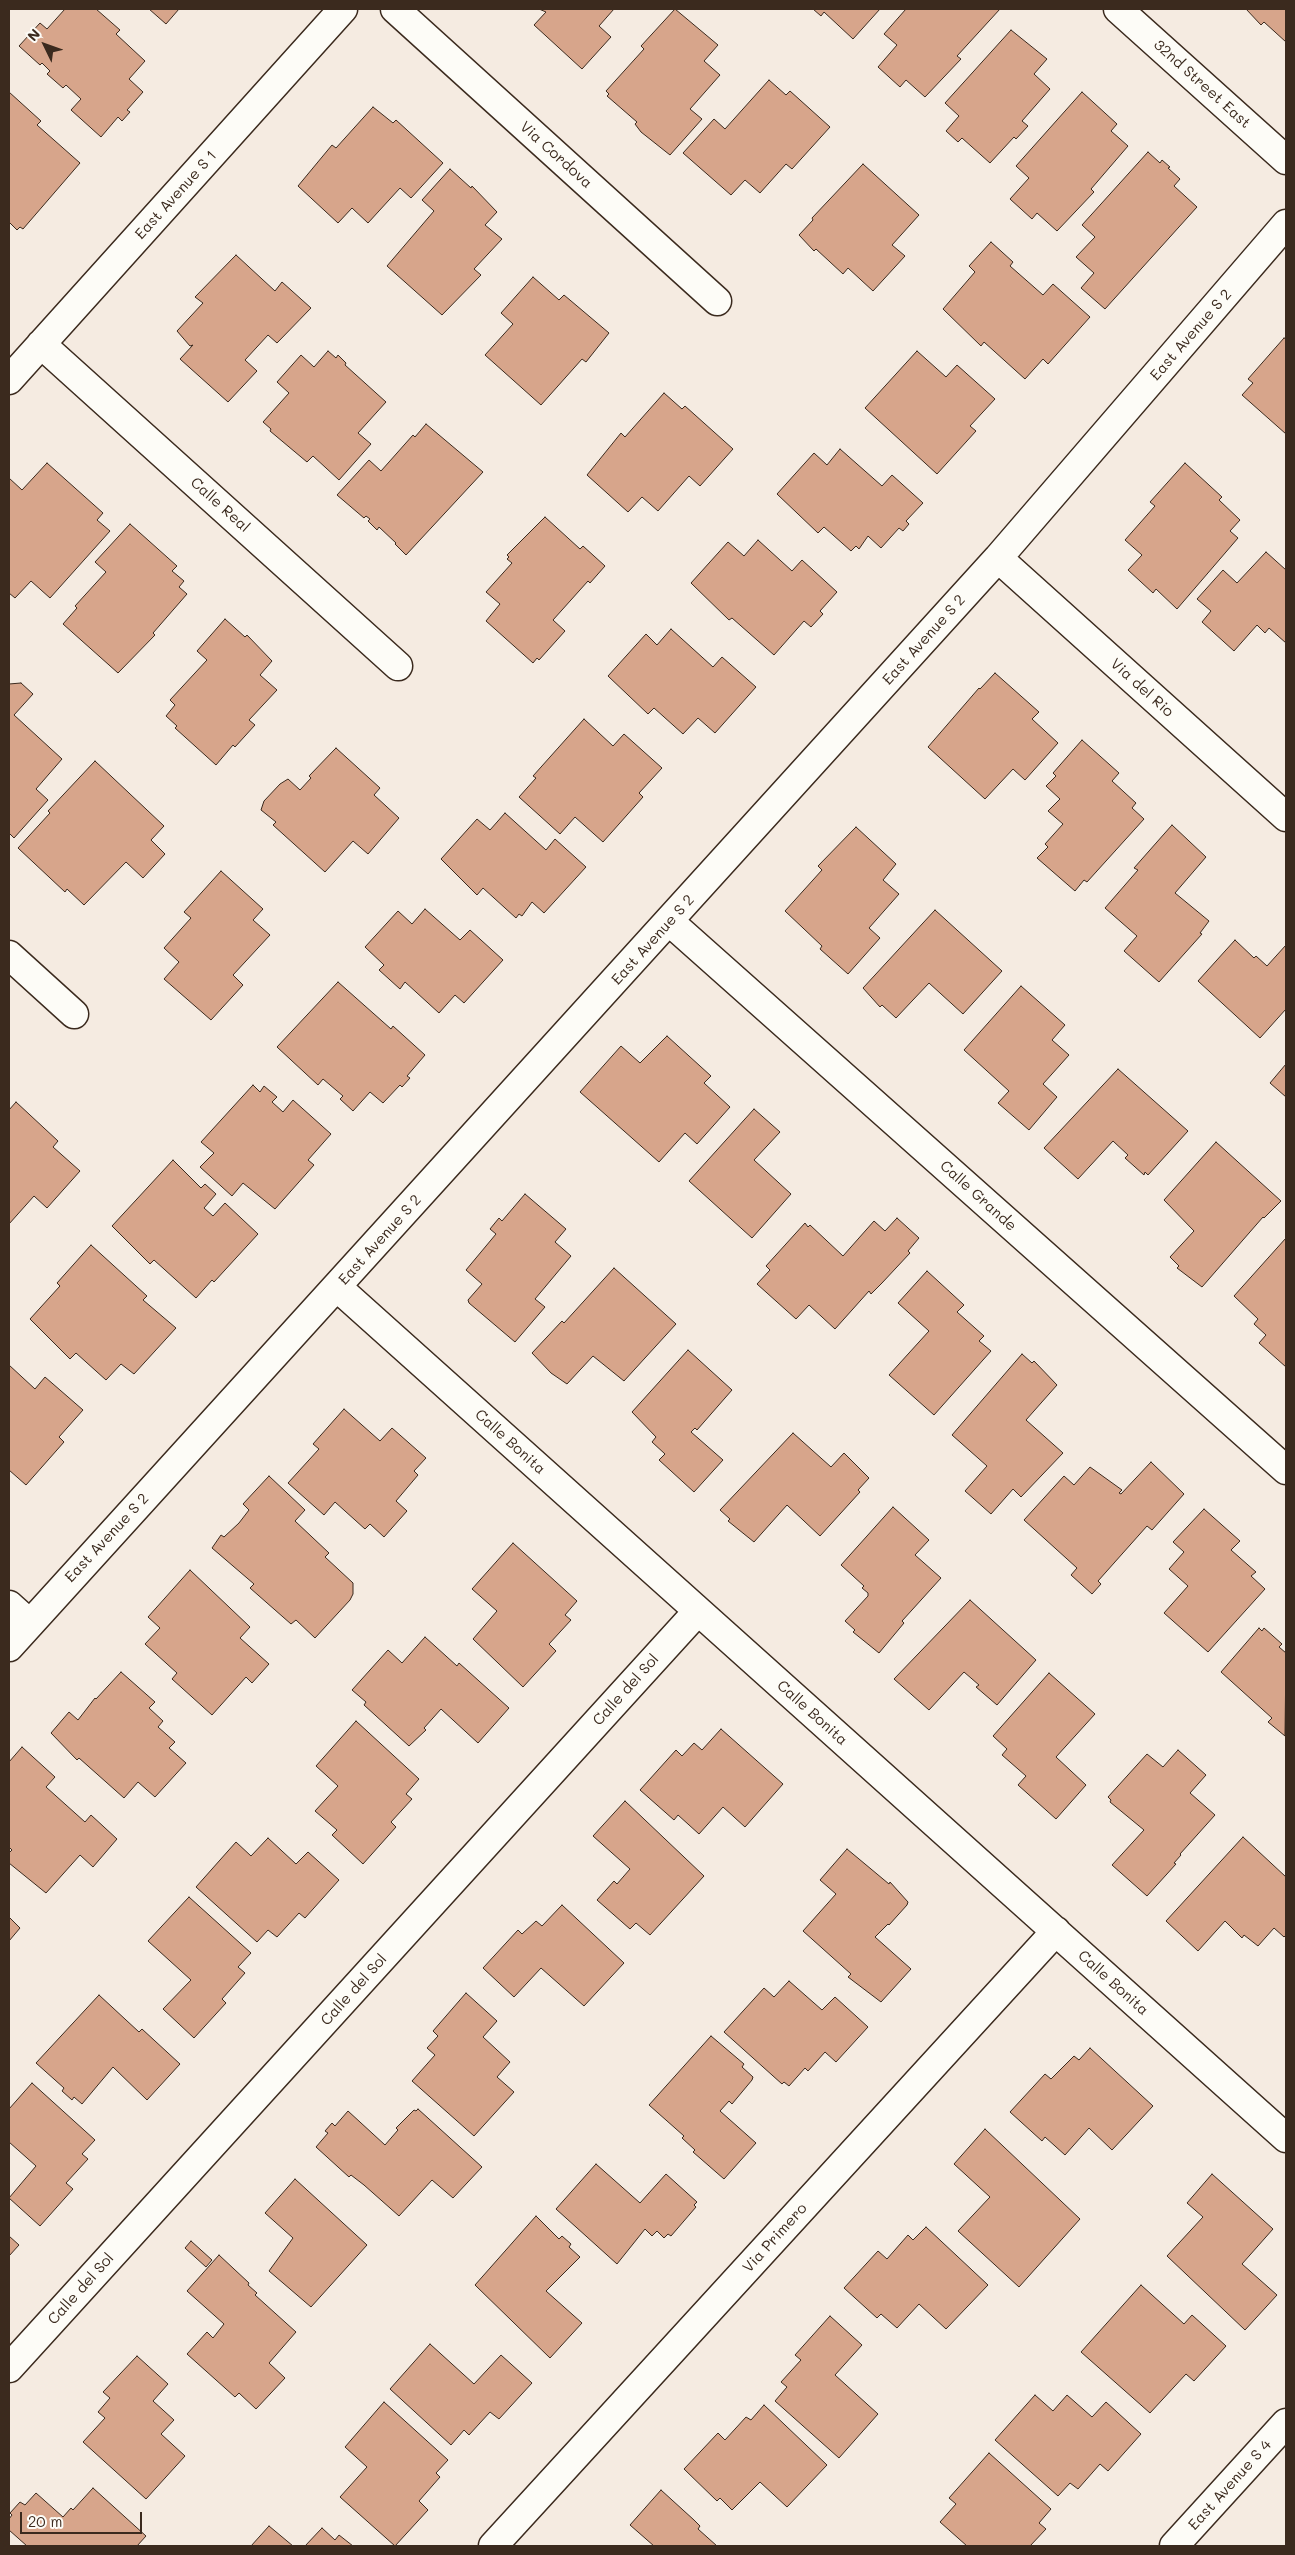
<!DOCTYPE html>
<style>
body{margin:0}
#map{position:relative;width:1295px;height:2555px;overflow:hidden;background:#f5ebe1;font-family:Mali,sans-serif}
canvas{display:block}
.frame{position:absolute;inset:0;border:10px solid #3b2a1e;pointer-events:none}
.north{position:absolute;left:20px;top:20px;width:50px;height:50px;-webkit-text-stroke:4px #fdfcf7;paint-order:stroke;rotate:312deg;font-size:14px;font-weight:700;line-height:20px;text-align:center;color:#3b2a1e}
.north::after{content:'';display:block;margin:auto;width:18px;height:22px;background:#3b2a1e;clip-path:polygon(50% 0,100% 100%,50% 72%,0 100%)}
.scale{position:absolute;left:20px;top:2512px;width:122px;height:22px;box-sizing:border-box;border:2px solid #3b2a1e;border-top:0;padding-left:6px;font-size:15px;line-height:18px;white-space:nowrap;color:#3b2a1e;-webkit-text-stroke:4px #fdfcf7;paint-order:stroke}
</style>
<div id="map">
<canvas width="1295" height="2555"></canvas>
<div class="frame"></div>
<div class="north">N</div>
<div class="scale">20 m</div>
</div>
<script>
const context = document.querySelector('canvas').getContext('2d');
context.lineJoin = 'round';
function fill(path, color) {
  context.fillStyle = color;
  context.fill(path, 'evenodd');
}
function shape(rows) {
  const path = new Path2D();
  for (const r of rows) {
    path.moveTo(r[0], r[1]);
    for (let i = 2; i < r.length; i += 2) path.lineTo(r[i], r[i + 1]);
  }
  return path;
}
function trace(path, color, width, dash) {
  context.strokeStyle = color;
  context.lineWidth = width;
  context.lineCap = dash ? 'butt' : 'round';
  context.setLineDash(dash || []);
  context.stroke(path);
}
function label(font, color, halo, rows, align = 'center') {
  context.font = font + ' Mali,sans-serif';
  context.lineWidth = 5;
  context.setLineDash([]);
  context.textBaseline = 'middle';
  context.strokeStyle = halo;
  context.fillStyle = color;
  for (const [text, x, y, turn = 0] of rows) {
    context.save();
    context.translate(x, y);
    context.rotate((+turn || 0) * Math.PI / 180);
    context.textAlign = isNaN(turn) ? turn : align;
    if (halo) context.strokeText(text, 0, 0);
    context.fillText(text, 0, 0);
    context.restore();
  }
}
const building = shape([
 [65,9,96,9,120,30,116,34,145,61,129,79,143,92,127,110,130,112,122,121,118,117,101,137,71,110,81,99,66,85,63,88,47,74,50,71,42,63,40,65,19,46,40,23,47,29,65,9],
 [149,9,179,9,166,24,149,9],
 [539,9,614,9,599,26,611,37,582,69,534,25,546,12,539,9],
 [675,9,718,45,704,61,720,75,690,109,702,119,670,155,641,132,635,124,637,122,607,96,609,94,606,91,644,49,641,46,675,9],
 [813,9,880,9,853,39,824,12,821,16,813,9],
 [906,9,1000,9,957,56,961,59,925,97,906,80,900,87,878,67,897,45,884,34,906,9],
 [1246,9,1286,9,1286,42,1264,22,1261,25,1246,9],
 [1011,30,1047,59,1034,74,1050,89,1022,121,1028,126,1016,139,1014,137,990,163,962,138,958,142,946,131,959,116,945,103,1011,30],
 [769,80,786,95,790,91,830,127,792,169,786,164,760,193,745,180,731,195,683,153,714,119,725,129,769,80],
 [9,92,41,121,37,125,80,163,23,229,20,227,17,230,9,222,9,92],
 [1082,92,1117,124,1111,131,1128,146,1091,189,1094,192,1057,231,1037,213,1032,219,1010,199,1029,178,1016,166,1082,92],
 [373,107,393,123,396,120,443,163,411,198,400,188,368,223,352,208,338,223,298,186,332,145,336,148,373,107],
 [1148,152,1160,163,1162,160,1170,167,1168,168,1180,179,1174,186,1197,207,1105,309,1081,288,1094,273,1076,257,1095,237,1082,225,1148,152],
 [863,164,919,215,892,245,905,256,873,291,848,268,843,274,816,249,814,251,799,235,813,220,812,218,863,164],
 [450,169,471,188,472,186,497,212,485,225,502,239,474,269,481,275,442,315,387,266,434,211,422,200,450,169],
 [991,242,1013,262,1010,266,1043,295,1053,284,1090,317,1048,364,1043,359,1025,379,984,342,981,346,943,309,975,272,969,266,991,242],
 [236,255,275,291,282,282,311,308,277,343,268,335,245,360,257,371,228,402,180,359,193,345,190,346,177,331,203,303,195,297,236,255],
 [533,277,559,300,564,295,609,333,586,362,582,359,541,405,485,355,513,324,501,313,533,277],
 [1284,338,1286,339,1286,434,1242,395,1253,383,1248,379,1284,338],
 [328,351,336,358,338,355,346,363,345,365,386,402,358,433,371,444,339,480,313,456,307,462,270,431,271,429,263,422,289,393,277,382,301,355,314,367,328,351],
 [917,351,946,377,957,365,995,399,970,426,976,431,937,474,865,408,917,351],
 [664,393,682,409,685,406,733,449,700,486,689,476,658,511,642,497,628,512,587,475,621,433,625,437,664,393],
 [426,424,483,472,406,555,395,544,396,543,379,527,377,530,368,521,370,519,366,516,364,518,337,495,369,460,381,471,413,435,415,437,426,424],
 [840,449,882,486,892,475,923,503,906,521,909,524,903,531,899,528,881,548,868,536,859,549,856,546,851,551,824,527,818,533,777,494,814,453,827,465,840,449],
 [47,463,103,513,97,520,110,531,50,598,31,581,15,598,9,593,9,478,22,490,47,463],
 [1185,463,1222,497,1219,500,1240,520,1230,531,1238,538,1177,609,1156,589,1153,593,1128,570,1142,555,1125,540,1155,506,1150,502,1185,463],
 [545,517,580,549,583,546,605,566,590,583,588,581,553,620,565,631,539,660,537,658,533,663,486,621,500,604,486,592,512,563,507,559,509,557,507,555,545,517],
 [130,524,177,566,172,571,184,581,179,587,187,594,153,633,155,635,118,673,63,624,77,608,75,606,106,572,95,562,130,524],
 [758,540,792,571,802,560,837,592,820,611,823,614,811,627,804,621,774,655,732,618,729,620,691,583,728,542,744,556,758,540],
 [1266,552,1286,570,1286,643,1269,628,1265,633,1257,625,1234,651,1202,622,1211,611,1197,599,1223,570,1237,583,1266,552],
 [225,619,245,637,247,635,272,661,260,675,277,690,249,720,255,725,235,747,233,745,216,765,175,728,177,726,166,716,175,705,170,700,207,660,197,651,225,619],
 [671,629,713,667,722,657,756,687,715,733,698,718,683,734,654,708,648,714,608,676,646,634,657,645,671,629],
 [995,673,1039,712,1032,719,1058,743,1025,780,1013,769,985,799,928,747,979,688,980,689,995,673],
 [21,683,33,694,14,715,62,759,36,789,48,800,14,838,9,833,9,684,21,683],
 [584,719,613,746,624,734,662,768,639,793,643,797,603,842,575,817,560,834,519,797,536,778,533,776,584,719],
 [1082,740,1119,773,1112,781,1136,803,1132,808,1144,819,1087,882,1084,880,1075,891,1037,858,1048,847,1045,844,1063,824,1048,811,1060,799,1046,786,1056,776,1053,773,1082,740],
 [336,748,380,788,374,795,399,818,368,854,353,841,325,872,273,825,276,822,261,810,264,801,280,784,288,779,300,790,311,778,309,776,336,748],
 [95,761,164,826,151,840,165,854,143,878,126,862,84,905,67,889,65,892,18,848,50,813,48,811,95,761],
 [505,813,546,850,555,839,586,867,544,913,532,902,522,916,519,914,516,918,483,888,477,895,441,859,477,819,490,830,505,813],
 [1172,825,1206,857,1175,893,1209,921,1200,933,1202,934,1159,982,1124,951,1137,936,1105,908,1138,870,1134,868,1172,825],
 [856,827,896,864,883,880,899,894,869,928,880,938,848,974,820,949,822,946,785,911,822,870,818,866,856,827],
 [221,871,263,909,253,920,270,935,233,975,243,985,211,1020,164,979,179,962,164,948,191,918,184,912,221,871],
 [425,909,460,940,470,930,503,960,464,1003,455,995,439,1013,405,982,400,989,379,970,384,965,365,947,398,911,412,924,425,909],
 [935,910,1002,971,963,1014,929,983,896,1018,882,1005,880,1007,863,988,935,910],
 [1235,940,1254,958,1256,956,1267,966,1286,945,1286,1009,1260,1038,1198,981,1235,940],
 [338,982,391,1029,393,1026,425,1055,407,1076,410,1078,402,1087,400,1085,383,1103,370,1092,353,1111,340,1099,343,1096,323,1079,318,1085,277,1047,338,982],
 [1021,986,1065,1025,1052,1040,1069,1055,1043,1084,1057,1097,1029,1130,998,1103,1009,1091,964,1050,1021,986],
 [667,1036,711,1076,704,1083,730,1107,697,1144,685,1133,659,1162,580,1092,621,1046,640,1063,667,1036],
 [1286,1064,1286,1097,1270,1083,1286,1064],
 [1118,1069,1188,1131,1148,1175,1145,1172,1144,1175,1125,1158,1128,1155,1113,1141,1078,1179,1044,1148,1118,1069],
 [253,1085,260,1092,264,1086,277,1097,272,1102,283,1112,293,1100,331,1134,308,1160,314,1165,275,1209,243,1183,232,1196,200,1167,214,1153,201,1142,253,1085],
 [16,1102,58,1141,53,1147,80,1171,47,1208,34,1196,9,1224,9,1110,16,1102],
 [754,1109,780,1132,754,1160,791,1194,752,1238,689,1181,754,1109],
 [1216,1142,1281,1201,1264,1218,1263,1217,1202,1287,1177,1268,1179,1266,1170,1257,1194,1231,1164,1200,1216,1142],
 [173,1160,201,1188,205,1184,216,1194,204,1208,213,1216,225,1203,258,1234,214,1282,212,1280,196,1298,154,1260,150,1264,112,1226,173,1160],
 [525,1194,566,1229,555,1242,571,1256,535,1299,545,1307,515,1342,469,1303,468,1300,482,1284,466,1270,496,1234,490,1229,499,1218,502,1221,525,1194],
 [897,1218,919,1238,908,1251,910,1253,882,1283,871,1294,869,1291,835,1329,809,1305,796,1319,757,1284,770,1270,766,1266,805,1223,808,1227,810,1225,843,1256,874,1221,885,1231,897,1218],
 [1286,1238,1286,1367,1259,1343,1266,1335,1254,1324,1258,1319,1234,1296,1286,1238],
 [91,1245,147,1296,143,1300,176,1328,134,1374,121,1364,106,1380,76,1353,70,1359,30,1319,60,1286,57,1283,91,1245],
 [614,1268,676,1324,624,1381,593,1356,567,1384,551,1373,532,1353,562,1321,564,1323,614,1268],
 [927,1271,964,1305,957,1312,984,1336,979,1341,991,1351,934,1415,889,1375,929,1331,898,1303,927,1271],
 [688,1350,732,1390,697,1430,695,1428,691,1432,723,1460,694,1492,659,1460,665,1454,652,1442,656,1437,632,1412,688,1350],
 [1022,1354,1032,1363,1034,1361,1057,1385,1026,1420,1063,1453,1021,1497,1013,1489,991,1514,965,1491,987,1466,952,1435,1022,1354],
 [9,1365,35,1389,45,1377,83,1410,59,1437,64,1442,26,1485,9,1470,9,1365],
 [344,1409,380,1441,392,1428,426,1458,414,1471,418,1475,396,1501,407,1511,384,1537,370,1524,365,1529,335,1502,324,1515,288,1483,319,1449,313,1444,344,1409],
 [793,1433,831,1467,844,1453,869,1478,858,1490,860,1492,820,1536,787,1505,754,1542,728,1521,730,1519,720,1510,793,1433],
 [1151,1462,1184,1494,1152,1530,1147,1526,1098,1581,1101,1584,1092,1594,1071,1575,1077,1568,1024,1520,1064,1476,1074,1485,1090,1467,1122,1490,1119,1493,1121,1494,1151,1462],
 [269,1476,305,1510,295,1521,329,1553,325,1557,353,1583,353,1594,350,1600,315,1638,296,1620,291,1624,250,1588,254,1584,212,1548,221,1535,224,1537,239,1523,249,1510,243,1504,269,1476],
 [893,1507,929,1540,915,1555,941,1578,902,1621,904,1623,879,1653,853,1632,855,1630,845,1621,868,1596,868,1593,862,1588,864,1586,841,1565,893,1507],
 [1204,1509,1240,1541,1231,1550,1256,1572,1251,1576,1265,1589,1208,1652,1164,1613,1188,1586,1169,1569,1184,1552,1173,1542,1204,1509],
 [513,1543,577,1601,565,1615,571,1620,549,1644,556,1651,523,1687,473,1639,497,1611,472,1589,513,1543],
 [190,1570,250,1627,240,1638,269,1664,252,1683,246,1677,212,1715,172,1679,177,1673,145,1644,160,1628,148,1617,190,1570],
 [970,1600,1036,1660,997,1705,976,1687,979,1685,964,1672,929,1710,894,1679,970,1600],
 [1259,1628,1262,1631,1264,1628,1282,1644,1279,1647,1286,1653,1285,1736,1268,1722,1272,1718,1221,1672,1259,1628],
 [425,1637,457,1666,459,1663,509,1708,478,1743,441,1709,424,1728,426,1730,409,1746,364,1705,366,1702,352,1690,388,1650,402,1663,425,1637],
 [121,1672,155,1702,149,1708,163,1721,158,1727,175,1742,169,1748,186,1763,155,1797,138,1782,124,1798,79,1758,77,1760,51,1733,69,1712,78,1720,95,1698,96,1699,121,1672],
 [1049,1673,1095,1714,1056,1757,1086,1785,1056,1819,1018,1785,1026,1776,1002,1755,1007,1749,993,1736,1049,1673],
 [356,1721,419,1779,406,1794,412,1799,391,1822,396,1827,363,1864,332,1835,337,1830,315,1811,338,1786,316,1766,356,1721],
 [721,1729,783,1784,745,1827,723,1807,699,1834,678,1815,674,1820,640,1790,676,1750,682,1756,694,1743,702,1750,721,1729],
 [22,1747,55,1777,46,1787,85,1822,91,1815,117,1839,93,1867,80,1855,46,1893,9,1863,9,1853,12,1850,9,1847,9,1762,22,1747],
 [1178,1750,1206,1775,1190,1793,1215,1815,1180,1854,1181,1855,1174,1863,1176,1864,1147,1896,1112,1865,1144,1830,1110,1802,1111,1800,1108,1797,1147,1754,1163,1767,1178,1750],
 [625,1801,704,1876,650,1935,636,1923,630,1929,597,1900,614,1881,617,1884,630,1869,593,1836,625,1801],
 [1243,1837,1286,1877,1286,1935,1284,1937,1274,1928,1258,1946,1244,1935,1242,1938,1225,1921,1198,1951,1166,1921,1243,1837],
 [268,1838,296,1864,308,1852,339,1880,305,1918,299,1913,277,1937,268,1930,257,1942,196,1887,236,1842,251,1856,268,1838],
 [847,1849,889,1884,890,1882,908,1902,907,1905,889,1925,888,1924,875,1937,911,1969,881,2002,848,1977,851,1974,803,1931,836,1894,820,1880,847,1849],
 [189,1897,251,1953,238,1967,245,1973,222,1999,226,2003,194,2038,163,2009,191,1980,148,1941,189,1897],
 [562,1905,624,1963,584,2006,541,1968,514,1997,483,1968,518,1930,522,1934,536,1921,542,1926,562,1905],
 [9,1917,20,1928,9,1941,9,1917],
 [789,1981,822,2010,835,1997,868,2027,836,2062,825,2052,808,2071,805,2068,789,2086,784,2082,782,2084,724,2032,764,1988,774,1997,789,1981],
 [466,1993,497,2021,483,2037,510,2062,497,2077,514,2092,474,2136,412,2081,435,2055,427,2048,438,2036,433,2031,466,1993],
 [99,1995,139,2032,142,2029,180,2064,147,2100,113,2067,82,2104,74,2097,72,2100,62,2091,64,2088,36,2063,99,1995],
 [711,2036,744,2064,742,2067,753,2077,752,2080,732,2104,729,2101,720,2111,756,2143,724,2179,693,2152,695,2150,682,2138,684,2136,649,2105,711,2036],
 [1090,2048,1153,2106,1112,2150,1089,2128,1065,2155,1045,2137,1042,2141,1010,2112,1045,2074,1051,2079,1074,2056,1079,2060,1090,2048],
 [32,2083,95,2140,82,2154,88,2159,66,2183,73,2189,40,2226,9,2198,36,2166,9,2142,9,2109,32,2083],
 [418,2109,482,2167,453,2198,432,2180,399,2216,364,2185,351,2175,349,2177,316,2147,328,2133,325,2131,332,2123,335,2126,348,2111,385,2145,398,2130,396,2128,414,2110,416,2111,418,2109],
 [985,2129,1080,2219,1019,2287,958,2231,990,2197,954,2164,985,2129],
 [596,2164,640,2203,666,2174,697,2202,694,2205,696,2207,671,2236,668,2234,664,2238,657,2231,652,2236,645,2229,617,2264,556,2209,596,2164],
 [1212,2174,1273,2229,1242,2264,1277,2295,1245,2330,1167,2256,1203,2217,1187,2203,1212,2174],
 [295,2179,367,2245,311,2307,269,2271,293,2238,265,2213,295,2179],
 [536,2216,559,2239,562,2236,571,2244,569,2247,580,2257,546,2291,582,2323,550,2358,475,2285,536,2216],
 [926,2227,988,2285,946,2329,919,2304,897,2328,881,2314,877,2318,844,2288,878,2251,887,2259,908,2235,913,2240,926,2227],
 [9,2236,19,2245,9,2256,9,2236],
 [191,2241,212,2260,206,2267,185,2248,191,2241],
 [219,2255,249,2283,248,2285,257,2293,255,2295,296,2332,269,2363,285,2378,256,2409,239,2393,235,2397,187,2354,207,2332,213,2338,224,2324,187,2291,219,2255],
 [1141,2285,1184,2324,1192,2315,1226,2346,1194,2381,1186,2374,1150,2413,1081,2352,1141,2285],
 [830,2316,862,2345,835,2375,878,2414,839,2458,775,2401,787,2387,781,2382,801,2360,795,2355,830,2316],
 [430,2344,474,2384,501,2355,532,2383,499,2419,490,2412,469,2435,464,2430,451,2445,390,2389,430,2344],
 [137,2356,168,2384,153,2401,174,2420,161,2434,185,2456,146,2499,83,2442,105,2418,98,2412,110,2398,103,2392,137,2356],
 [1035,2395,1053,2411,1067,2395,1092,2417,1106,2402,1141,2434,1108,2471,1100,2464,1078,2489,1070,2483,1058,2496,995,2440,1035,2395],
 [384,2402,448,2460,436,2473,440,2477,419,2501,428,2510,395,2546,340,2497,367,2467,345,2447,384,2402],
 [764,2405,827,2465,787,2507,760,2482,732,2510,720,2498,717,2501,684,2469,718,2433,725,2440,746,2417,751,2420,764,2405],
 [989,2453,1051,2509,1039,2523,1046,2529,1030,2546,967,2546,940,2522,956,2504,949,2498,989,2453],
 [93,2488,146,2536,137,2546,27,2546,9,2530,9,2519,12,2515,10,2513,20,2502,25,2505,36,2493,63,2517,71,2508,73,2510,93,2488],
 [661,2490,694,2520,700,2526,698,2529,717,2546,654,2546,630,2525,661,2490],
 [269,2526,293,2546,251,2546,269,2526],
 [322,2528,335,2540,339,2535,353,2546,305,2546,322,2528]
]);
const minor = shape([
 [395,9,717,301],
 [1118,9,1286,160],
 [41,344,398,666],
 [9,380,343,9],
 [998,558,1286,817],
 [670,922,1286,1470],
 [9,955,74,1014],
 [337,1287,1286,2138],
 [9,1605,29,1623],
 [9,1647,998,558,1286,224],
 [9,2368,698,1611],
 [493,2546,1056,1931],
 [1174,2546,1286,2423]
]);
const streetNames = [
 ["32nd Street East",1202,84,42],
 ["Via Cordova",556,155,42],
 ["East Avenue S 1",176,195,-48],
 ["East Avenue S 2",1191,335,-49],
 ["Calle Real",220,505,42],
 ["East Avenue S 2",924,640,-48],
 ["Via del Rio",1142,688,42],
 ["East Avenue S 2",653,940,-48],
 ["Calle Grande",978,1196,42],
 ["East Avenue S 2",380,1240,-48],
 ["Calle Bonita",510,1442,42],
 ["East Avenue S 2",107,1538,-47],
 ["Calle del Sol",626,1690,-48],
 ["Calle Bonita",812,1713,42],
 ["Calle Bonita",1113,1983,42],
 ["Calle del Sol",354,1990,-48],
 ["Via Primero",775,2238,-48],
 ["Calle del Sol",81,2289,-48],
 ["East Avenue S 4",1230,2485,-48]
];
fill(building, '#d7a58b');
trace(building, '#3b2a1e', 1);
trace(minor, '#3b2a1e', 31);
trace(minor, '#fdfcf7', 28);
label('15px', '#3b2a1e', '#fdfcf7', streetNames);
</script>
